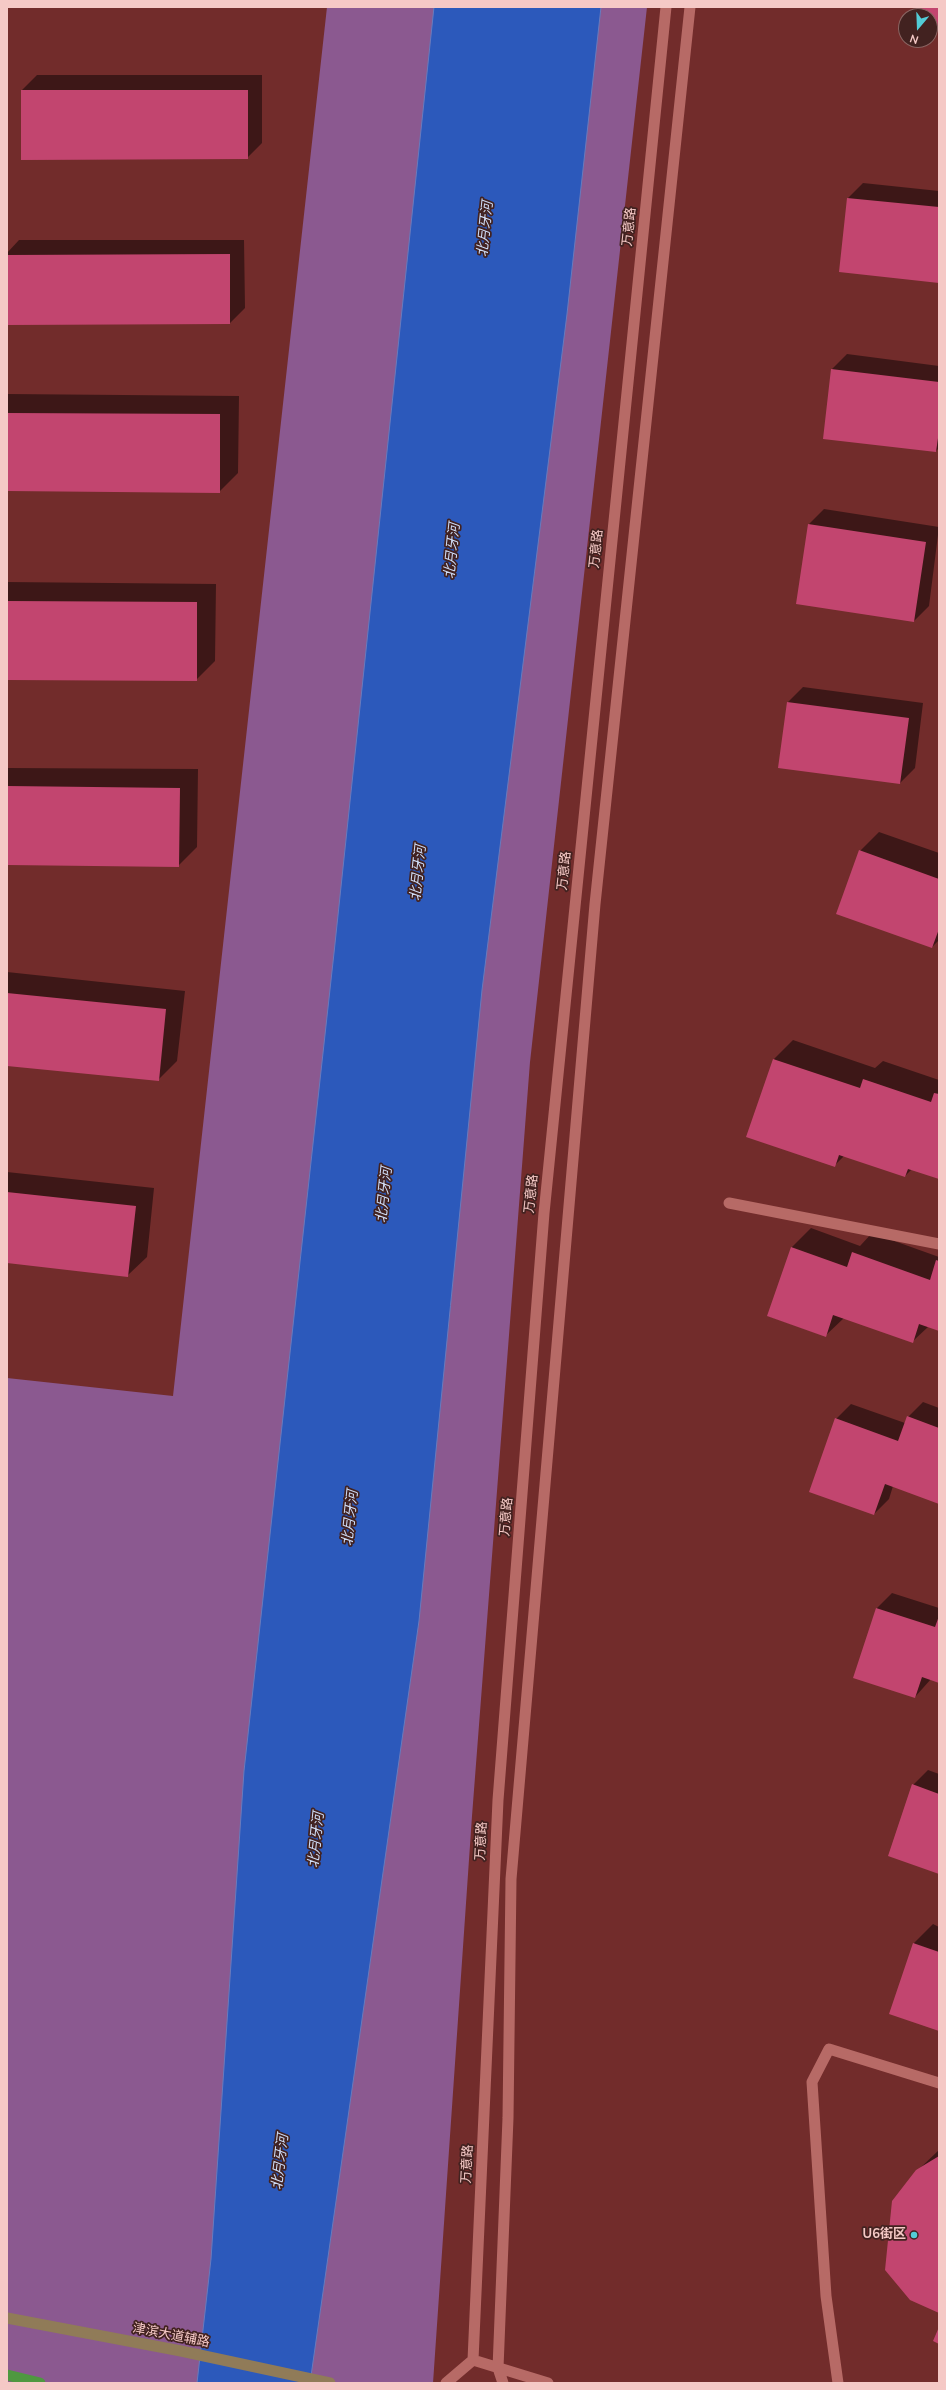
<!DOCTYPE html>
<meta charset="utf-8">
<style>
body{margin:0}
#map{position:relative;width:946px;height:2390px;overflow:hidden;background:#722c2b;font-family:"Nunito Sans",sans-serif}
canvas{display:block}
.frame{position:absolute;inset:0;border:8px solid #f5c9c6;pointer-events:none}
.north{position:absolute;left:898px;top:8px;width:40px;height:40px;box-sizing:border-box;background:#422220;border:1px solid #8a6562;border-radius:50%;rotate:199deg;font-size:11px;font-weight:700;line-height:16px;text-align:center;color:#f5c9c6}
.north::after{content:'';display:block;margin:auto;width:14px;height:18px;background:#52ccd6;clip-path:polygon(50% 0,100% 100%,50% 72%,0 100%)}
</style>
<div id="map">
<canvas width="946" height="2390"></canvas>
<div class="frame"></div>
<div class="north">N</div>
</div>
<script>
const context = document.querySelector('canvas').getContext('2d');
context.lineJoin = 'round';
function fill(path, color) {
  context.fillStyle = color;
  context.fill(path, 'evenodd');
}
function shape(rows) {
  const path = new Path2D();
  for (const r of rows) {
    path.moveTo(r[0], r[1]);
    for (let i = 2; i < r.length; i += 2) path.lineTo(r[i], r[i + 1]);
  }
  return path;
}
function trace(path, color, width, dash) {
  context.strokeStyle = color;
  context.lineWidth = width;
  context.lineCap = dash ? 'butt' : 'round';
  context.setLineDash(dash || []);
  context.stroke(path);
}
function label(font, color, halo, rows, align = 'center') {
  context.font = font + ' "Nunito Sans","Noto Sans SC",sans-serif';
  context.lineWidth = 3.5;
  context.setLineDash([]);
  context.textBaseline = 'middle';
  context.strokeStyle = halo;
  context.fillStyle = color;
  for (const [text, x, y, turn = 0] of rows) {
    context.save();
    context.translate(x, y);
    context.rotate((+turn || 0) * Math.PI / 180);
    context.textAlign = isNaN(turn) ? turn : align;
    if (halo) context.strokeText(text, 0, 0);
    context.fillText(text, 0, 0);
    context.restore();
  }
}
const green = shape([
 [327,7,647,7,530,1062,472,1816,433,2383,7,2383,7,1378,173,1396]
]);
const water = shape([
 [434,7,601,7,567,314,482,990,419,1621,310,2383,197,2383,211,2259,244,1771,334,953,434,7]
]);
const shadow = shape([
 [37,75,262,75,262,143,247,158,22,90],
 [863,183,939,191,939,282,848,198],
 [19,240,244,240,245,308,230,323,7,324,7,253],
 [847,354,939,366,939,448,936,451,832,369],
 [7,394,239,396,238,473,219,492,7,490],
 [824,509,939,527,929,606,914,621,809,524],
 [7,582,216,584,215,661,196,680,7,679],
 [803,687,923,703,915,768,900,783,779,767,788,702],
 [7,768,198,769,197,847,178,866,7,864],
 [879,832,939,853,939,940,932,947,860,851],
 [7,972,185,991,177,1061,158,1080,7,1065],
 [793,1040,875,1068,883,1061,939,1080,939,1178,912,1169,905,1176,844,1156,834,1166,774,1059],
 [7,1172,154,1188,147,1257,128,1275,7,1262],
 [811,1228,860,1246,872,1233,939,1257,939,1329,929,1326,912,1342,844,1318,825,1336,768,1316,792,1247],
 [923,1402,939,1408,939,1503,893,1486,889,1499,874,1514,836,1419,851,1404,905,1423,908,1417],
 [892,1593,939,1608,939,1682,931,1679,915,1697,855,1677,877,1608],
 [928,1770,939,1774,939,1873,913,1785],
 [933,1924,939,1927,939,2030,914,1943],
 [939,2150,939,2312,917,2171]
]);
const building = shape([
 [916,7,939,7,939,30,930,29,930,16,915,16],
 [21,90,248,90,248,159,21,160],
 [847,198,939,207,939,283,839,272],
 [230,254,230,324,7,325,7,255],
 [831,369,939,382,939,431,936,452,823,439],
 [7,413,220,414,220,493,7,491],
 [808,524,926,542,914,622,796,604],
 [7,601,197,602,197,681,7,680],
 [787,702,909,718,900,784,778,768],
 [7,786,180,788,179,867,7,865],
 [859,850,939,879,939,929,932,948,836,914],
 [7,993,166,1009,159,1081,7,1066],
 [773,1059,860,1088,863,1079,931,1102,934,1093,939,1094,939,1179,908,1169,905,1177,839,1155,835,1167,746,1137],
 [7,1192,136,1206,128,1277,7,1263],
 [791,1247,847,1267,852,1252,930,1280,936,1260,939,1261,939,1331,919,1324,913,1343,833,1315,826,1337,767,1316],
 [907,1416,939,1428,939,1504,885,1484,874,1515,809,1492,835,1418,898,1441],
 [876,1608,935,1627,939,1616,939,1683,922,1677,915,1698,853,1678],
 [912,1784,939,1794,939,1874,888,1856],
 [913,1943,939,1952,939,2031,889,2014],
 [939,2156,939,2313,910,2300,885,2270,892,2201,916,2170],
 [939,2327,939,2344,933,2341]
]);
const minor = shape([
 [729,1203,939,1244]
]);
const tertiary = shape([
 [473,2360,498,1800,544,1213,666,7],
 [473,2360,548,2383],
 [446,2383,473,2360],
 [503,2383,498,2368,508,2118,511,1879,595,904,690,7],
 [838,2383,826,2296,812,2082,829,2049,939,2083]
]);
const secondary = shape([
 [7,2318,181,2351,330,2383]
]);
const trunk = shape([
 [7,2375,40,2383]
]);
const markers = [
 [914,2235,4,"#52ccd6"]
];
const streetNames = [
 ["万意路",630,227,-84],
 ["万意路",597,549,-84],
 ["万意路",565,871,-84],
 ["万意路",532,1194,-84],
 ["万意路",507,1517,-85],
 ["万意路",482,1841,-87],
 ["万意路",468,2164,-87],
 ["津滨大道辅路",171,2336,11]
];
const poiNames = [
 ["U6街区",906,2235]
];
const waterNames = [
 ["北月牙河",486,229,-84],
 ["北月牙河",453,551,-84],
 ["北月牙河",419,873,-84],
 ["北月牙河",385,1195,-84],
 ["北月牙河",351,1518,-84],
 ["北月牙河",317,1840,-84],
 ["北月牙河",281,2162,-83]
];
fill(green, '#8b5990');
fill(water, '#2c59bb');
trace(water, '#687bbe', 1);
fill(shadow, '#0007');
fill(building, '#c2456f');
trace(minor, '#b76a66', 11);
trace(tertiary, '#b76a66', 11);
trace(secondary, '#907b58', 11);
trace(trunk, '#4f9840', 11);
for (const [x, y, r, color] of markers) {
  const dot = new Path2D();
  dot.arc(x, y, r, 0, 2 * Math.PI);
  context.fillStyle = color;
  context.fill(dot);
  trace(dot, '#422220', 1.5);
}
label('13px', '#f5c9c6', '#422220', streetNames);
label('bold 13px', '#f5c9c6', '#422220', poiNames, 'right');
label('italic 14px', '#cfddf7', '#422220', waterNames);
</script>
